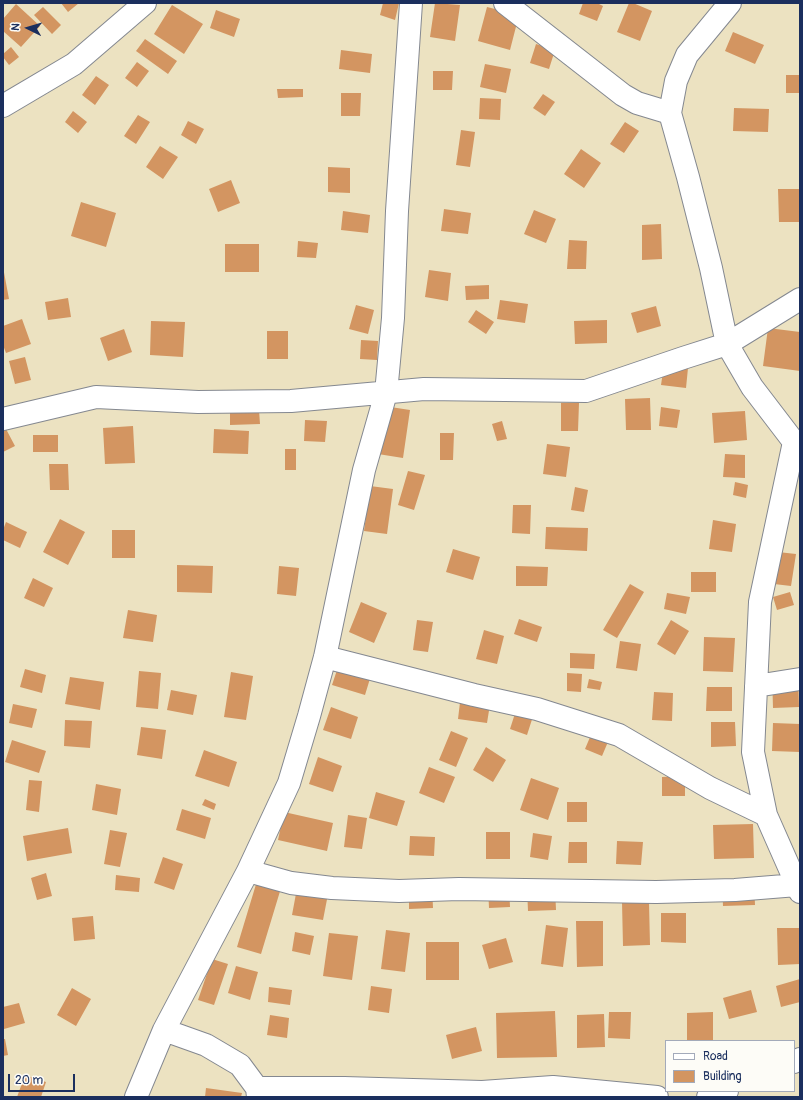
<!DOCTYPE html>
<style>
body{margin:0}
#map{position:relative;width:803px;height:1100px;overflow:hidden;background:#ece2c1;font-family:Pangolin,sans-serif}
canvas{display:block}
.frame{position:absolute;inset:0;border:4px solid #1b2f5e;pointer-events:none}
.legend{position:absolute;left:665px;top:1040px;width:130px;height:52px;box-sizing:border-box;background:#fdfcf7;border:1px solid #a3aaba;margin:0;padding:5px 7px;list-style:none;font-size:12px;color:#1b2f5e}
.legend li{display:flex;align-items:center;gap:8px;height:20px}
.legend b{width:20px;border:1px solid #a3aaba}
.north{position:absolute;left:8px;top:8px;width:40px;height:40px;-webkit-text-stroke:3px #fdfcf7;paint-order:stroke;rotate:275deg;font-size:11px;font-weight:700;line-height:16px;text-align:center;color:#1b2f5e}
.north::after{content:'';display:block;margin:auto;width:14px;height:18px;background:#1b2f5e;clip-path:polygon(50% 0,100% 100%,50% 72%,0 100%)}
.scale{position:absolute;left:8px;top:1074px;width:67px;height:18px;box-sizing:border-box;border:2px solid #1b2f5e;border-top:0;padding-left:5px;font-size:12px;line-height:14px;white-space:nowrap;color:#1b2f5e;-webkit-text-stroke:3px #fdfcf7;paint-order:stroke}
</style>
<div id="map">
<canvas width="803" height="1100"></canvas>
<div class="frame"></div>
<ul class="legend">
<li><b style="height:5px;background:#fff"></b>Road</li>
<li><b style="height:11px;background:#d39561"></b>Building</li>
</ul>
<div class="north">N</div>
<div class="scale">20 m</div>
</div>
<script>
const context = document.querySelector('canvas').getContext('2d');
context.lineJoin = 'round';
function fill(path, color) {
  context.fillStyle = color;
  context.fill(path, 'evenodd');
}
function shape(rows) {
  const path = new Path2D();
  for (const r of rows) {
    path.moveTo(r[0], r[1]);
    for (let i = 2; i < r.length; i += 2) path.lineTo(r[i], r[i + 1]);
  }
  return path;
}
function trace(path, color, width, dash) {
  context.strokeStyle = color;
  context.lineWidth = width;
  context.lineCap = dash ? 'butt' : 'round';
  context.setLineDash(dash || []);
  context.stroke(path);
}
const building = shape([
 [61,3,79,3,68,12],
 [383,3,399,3,395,20,380,15],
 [435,3,460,5,455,41,430,37],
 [583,3,597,3,603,6,597,21,579,14],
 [629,3,633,3,652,11,640,41,617,32],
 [16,4,40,26,21,47,3,31,3,19],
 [172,5,203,24,184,54,154,34],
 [43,7,61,25,52,34,34,15],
 [487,7,519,15,510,50,478,41],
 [216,10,240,19,234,37,210,28],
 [733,32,764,45,755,64,725,51],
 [145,39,177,61,168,74,136,51],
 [536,44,555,50,549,69,530,63],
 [11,47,19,57,9,65,3,57,3,54],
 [341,50,372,54,370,73,339,69],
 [137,62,149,71,137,87,125,78],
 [485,64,511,69,506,93,480,87],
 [433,71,453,71,452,90,433,90],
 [786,75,800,75,800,93,786,93],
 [96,76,109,85,95,105,82,95],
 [277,89,303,89,303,97,278,98],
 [341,93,361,93,360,116,341,116],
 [543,94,555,102,545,116,533,108],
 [480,98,501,99,500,120,479,119],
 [734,108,769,109,768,132,733,131],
 [73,111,87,122,78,133,65,122],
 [138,115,150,122,136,144,124,136],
 [188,121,204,129,196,144,181,135],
 [625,122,639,131,624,153,610,144],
 [461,130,475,132,470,167,456,165],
 [160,146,178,157,163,179,146,167],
 [581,149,601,163,584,188,564,174],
 [328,167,350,168,350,193,328,192],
 [231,180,240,203,218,212,209,189],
 [778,189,800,189,800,222,779,222],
 [81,202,116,213,106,247,71,236],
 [444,209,471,213,468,234,441,231],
 [534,210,556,219,546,243,524,234],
 [343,211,370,215,368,233,341,230],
 [661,224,662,259,642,260,642,225],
 [569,240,587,241,586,269,567,269],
 [298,241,318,243,316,258,297,257],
 [225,244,259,244,259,272,225,272],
 [3,267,9,299,3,300],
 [429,270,451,273,448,301,425,297],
 [489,285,489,299,466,300,465,286],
 [68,298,71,317,48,320,45,302],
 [500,300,528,304,525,323,497,319],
 [356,305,374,310,368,334,349,329],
 [656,306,661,326,637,333,631,313],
 [476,310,494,322,486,334,468,322],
 [22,319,31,344,6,353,3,345,3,326],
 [607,320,607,343,575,344,574,321],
 [151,321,185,322,183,357,150,355],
 [768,328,800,332,800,371,763,366],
 [124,329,132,352,108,361,100,338],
 [267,331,288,331,288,359,267,359],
 [361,340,378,341,377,360,360,359],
 [25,357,31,380,15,384,9,361],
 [664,365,688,368,686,388,661,385],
 [650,398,651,430,626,430,625,399],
 [561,403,579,403,578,431,561,431],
 [384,406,410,410,403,458,378,454],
 [661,407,680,410,677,428,659,426],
 [259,410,260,424,230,425,230,411],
 [745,411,747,440,714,443,712,413],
 [305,420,327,421,325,442,304,441],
 [502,421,507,439,497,441,492,424],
 [133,426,135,463,105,464,103,428],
 [6,429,15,446,3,452,3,430],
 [214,429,249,431,248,454,213,453],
 [440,433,454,433,453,460,440,460],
 [33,435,58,435,58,452,33,452],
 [547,444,570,447,566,477,543,474],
 [285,449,296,449,296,470,285,470],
 [725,454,745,455,745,478,723,477],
 [49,464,68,464,69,490,50,490],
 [408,471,425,475,414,510,398,505],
 [735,482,748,485,746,498,733,495],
 [370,486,393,489,387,534,364,531],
 [575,487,588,490,584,512,571,510],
 [513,505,531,505,530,534,512,533],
 [60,519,85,532,68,565,43,552],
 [713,520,736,524,732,552,709,549],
 [6,522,27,532,20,548,3,540,3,530],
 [546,527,588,528,587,551,545,549],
 [112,530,135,530,135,558,112,558],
 [453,549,480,557,473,580,446,572],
 [778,552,796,554,791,586,774,584],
 [177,565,213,566,212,593,177,592],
 [279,566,299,568,296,596,277,594],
 [516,566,548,567,547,586,516,586],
 [691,572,716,572,716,592,691,592],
 [33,578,53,588,44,607,24,598],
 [630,584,644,592,617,638,603,630],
 [790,592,794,605,777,610,773,597],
 [667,593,690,597,686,614,664,609],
 [361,602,387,613,374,643,349,632],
 [128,610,157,615,153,642,123,638],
 [519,619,542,627,537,642,514,634],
 [417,620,433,622,428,652,413,650],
 [671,620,689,631,675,655,657,644],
 [484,630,504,636,497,664,476,659],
 [704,637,735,638,733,672,703,671],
 [620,641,641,644,637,671,616,668],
 [570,653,595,654,594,669,570,668],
 [340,661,372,672,365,695,332,685],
 [25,669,46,675,42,693,20,687],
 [139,671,161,673,158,709,136,707],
 [231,672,253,676,246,720,224,717],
 [798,672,799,707,773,708,772,673],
 [567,673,582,674,581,692,567,691],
 [70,677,104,682,100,710,65,704],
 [589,679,602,682,600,690,587,688],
 [707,687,732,687,732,711,706,711],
 [171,690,197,695,193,715,167,710],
 [654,692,673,693,672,721,652,720],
 [461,694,491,698,487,723,458,719],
 [519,701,536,707,527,735,510,729],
 [13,704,37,709,32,728,9,723],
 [331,707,358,717,351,739,323,730],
 [65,720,92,721,90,748,64,746],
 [711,722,735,722,736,746,711,747],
 [596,723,613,730,602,756,585,749],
 [773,723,800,724,800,752,772,751],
 [141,727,166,730,162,759,137,755],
 [451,731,468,738,456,767,439,760],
 [12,740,46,751,39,773,5,762],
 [486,747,506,760,493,782,473,770],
 [204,750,237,762,229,787,195,776],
 [318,757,342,766,333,792,309,784],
 [429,767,455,777,444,803,419,793],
 [685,776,685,796,662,796,662,777],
 [531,778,559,788,548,820,520,810],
 [29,780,42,781,39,812,26,810],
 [96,784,121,789,117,815,92,810],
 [376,792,405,801,397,826,369,818],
 [205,799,216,804,214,810,202,805],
 [567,802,587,802,587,822,567,822],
 [182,809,211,818,205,839,176,830],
 [284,812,333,823,327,851,278,840],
 [348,815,367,818,362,849,344,847],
 [753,824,754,858,714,859,713,825],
 [68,828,72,853,27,861,23,836],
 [110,830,127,833,120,867,104,864],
 [486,832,510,832,510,859,486,859],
 [533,833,552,836,548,860,530,857],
 [410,836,435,837,434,856,409,855],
 [617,841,643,842,641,865,616,864],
 [569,842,587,842,587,863,568,863],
 [163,857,183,864,174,890,154,883],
 [46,873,52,896,37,900,31,878],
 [116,875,140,878,139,892,115,890],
 [257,881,281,888,261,954,237,947],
 [722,881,754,881,755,905,723,906],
 [298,883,329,889,323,920,292,915],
 [432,886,433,908,409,909,409,887],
 [488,886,509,886,510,907,489,908],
 [555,887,556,910,528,911,527,888],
 [622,902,649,902,650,945,623,946],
 [661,913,686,913,686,943,661,942],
 [93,916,95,939,74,941,72,918],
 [576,921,603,921,603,966,577,967],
 [546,925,568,928,563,967,541,964],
 [777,928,800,928,800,964,778,965],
 [386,930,410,933,405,972,381,969],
 [295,932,314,936,310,955,292,951],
 [329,933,358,936,352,980,323,976],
 [506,938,513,962,489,969,482,945],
 [426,942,459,942,459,980,426,980],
 [212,959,228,964,214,1005,198,1000],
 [236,966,258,972,250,1000,228,993],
 [800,979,800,1002,781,1007,776,986],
 [371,986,392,989,389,1013,368,1010],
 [269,987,292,990,290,1005,268,1002],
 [72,988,91,999,76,1026,57,1015],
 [751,990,757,1012,729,1019,723,998],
 [19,1003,25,1023,4,1029,3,1007],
 [555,1011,557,1057,497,1058,496,1013],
 [609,1012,631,1012,630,1039,608,1038],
 [713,1012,713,1041,687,1041,687,1013],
 [604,1014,605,1047,577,1048,577,1015],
 [270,1015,289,1018,287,1038,267,1035],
 [476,1027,482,1051,452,1059,446,1035],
 [3,1039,5,1039,8,1055,3,1056],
 [25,1075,46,1082,41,1097,17,1097],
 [206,1088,242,1093,241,1097,205,1097]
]);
const minor = shape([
 [505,3,623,95,637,103,670,113],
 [730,3,687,55,676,81,670,113,688,177,711,268,727,344,752,387,794,442,760,602,753,752,766,815,800,892],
 [3,106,74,64,145,3],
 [3,419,96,397,198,402,291,401,424,389,586,391,683,358,727,344,800,299],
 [325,657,474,695,537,709,619,735,710,788,766,815],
 [756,686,800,679],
 [248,871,291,883,332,888,399,891,459,889,656,892,735,890,797,885],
 [164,1030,206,1045,240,1065,257,1088,258,1097],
 [794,1062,800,1059],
 [257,1088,344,1088,482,1092,553,1087,657,1097],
 [136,1097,164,1030,248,871,289,783,309,716,325,657,364,470,386,393,393,318,397,211,411,3],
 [708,1097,727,1091]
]);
fill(building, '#d39561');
trace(minor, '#848890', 24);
trace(minor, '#fff', 22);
</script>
